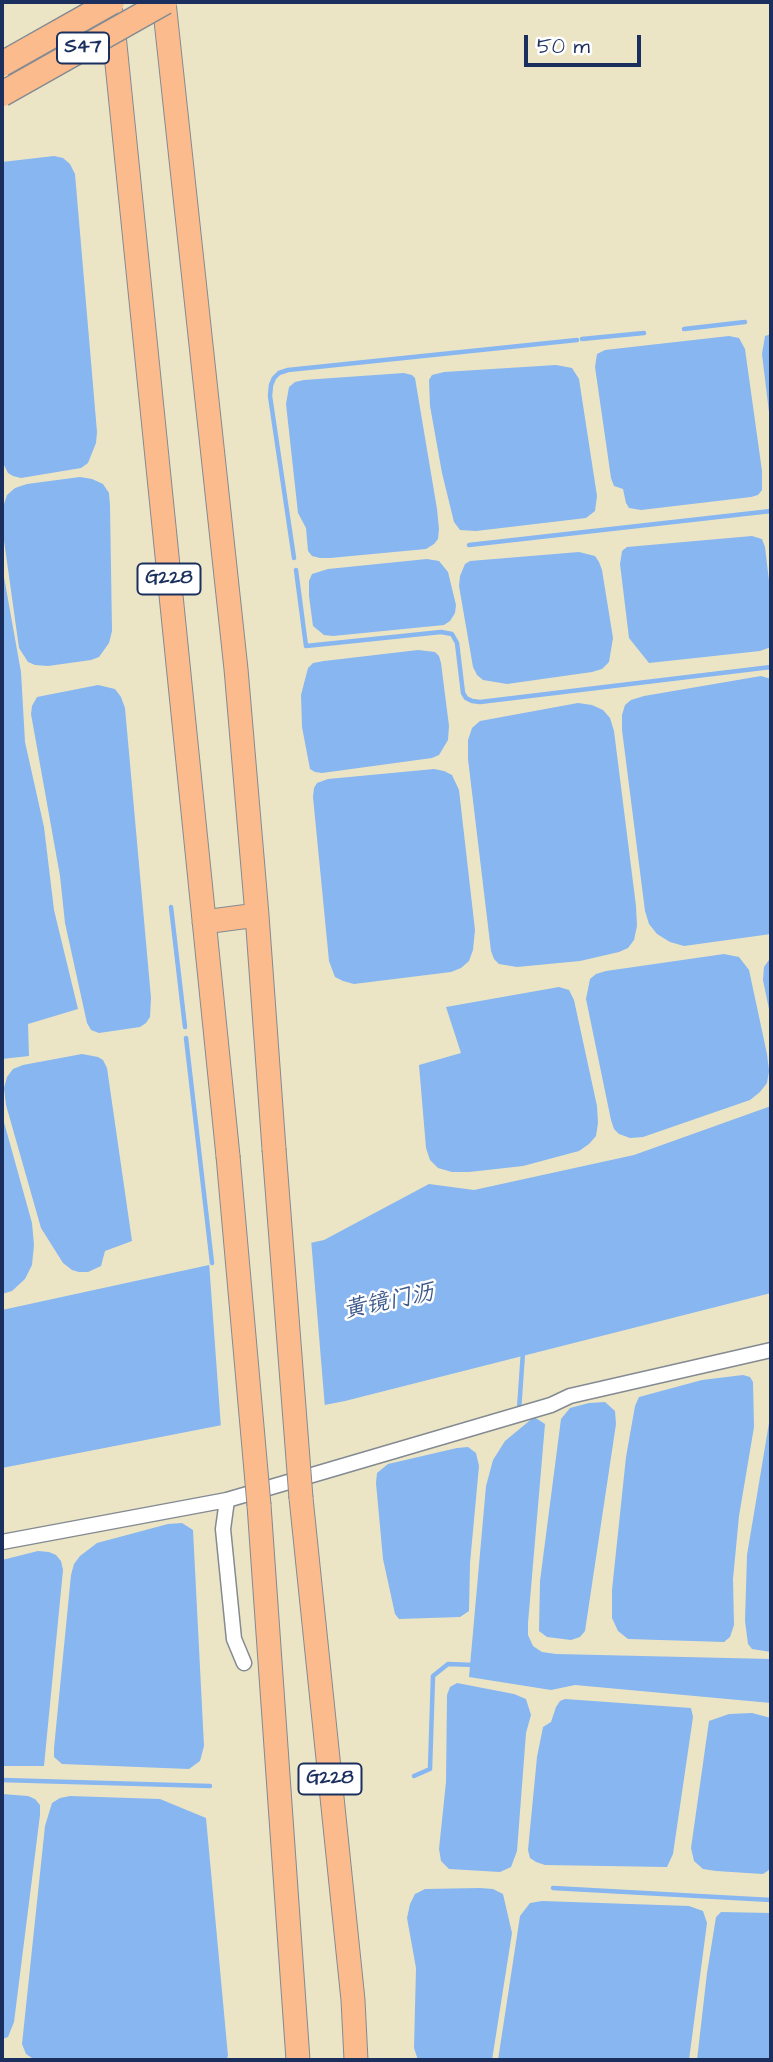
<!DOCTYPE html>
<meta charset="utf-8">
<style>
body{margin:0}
#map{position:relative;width:773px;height:2062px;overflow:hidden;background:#ebe5c6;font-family:"Architects Daughter",sans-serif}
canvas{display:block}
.frame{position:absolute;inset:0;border:4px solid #1b2f5e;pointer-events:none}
.scale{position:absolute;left:524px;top:35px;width:117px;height:32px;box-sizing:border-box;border:4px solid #1b2f5e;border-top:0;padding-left:9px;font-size:21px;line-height:24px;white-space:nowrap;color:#1b2f5e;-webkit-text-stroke:5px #fff;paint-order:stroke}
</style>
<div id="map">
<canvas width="773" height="2062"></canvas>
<div class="frame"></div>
<div class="scale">50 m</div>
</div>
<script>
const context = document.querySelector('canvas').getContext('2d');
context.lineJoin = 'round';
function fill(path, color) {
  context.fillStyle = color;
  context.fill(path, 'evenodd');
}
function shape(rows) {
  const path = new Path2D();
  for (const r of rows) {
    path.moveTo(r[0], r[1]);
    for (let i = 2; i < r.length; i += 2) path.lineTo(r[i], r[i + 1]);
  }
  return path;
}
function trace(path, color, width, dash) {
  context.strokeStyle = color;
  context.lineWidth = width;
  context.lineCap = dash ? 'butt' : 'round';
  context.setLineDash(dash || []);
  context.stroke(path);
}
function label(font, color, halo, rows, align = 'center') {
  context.font = font + ' "Architects Daughter","LXGW WenKai TC",sans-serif';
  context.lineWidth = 5;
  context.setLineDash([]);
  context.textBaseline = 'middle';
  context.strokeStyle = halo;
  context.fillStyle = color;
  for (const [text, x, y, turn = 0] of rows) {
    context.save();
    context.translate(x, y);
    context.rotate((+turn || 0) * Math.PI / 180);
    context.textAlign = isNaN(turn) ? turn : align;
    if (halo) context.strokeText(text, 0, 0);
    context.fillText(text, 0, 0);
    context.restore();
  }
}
const water = shape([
 [54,156,63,158,70,164,75,174,97,432,96,443,88,463,81,468,21,478,13,476,8,473,3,463,2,446,2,162],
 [771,334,771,429,762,354,765,336],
 [729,336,739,338,745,349,762,471,762,490,758,495,751,497,641,510,629,508,626,503,623,489,614,486,611,478,595,367,597,354,605,350],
 [556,365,572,368,579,379,597,496,595,511,586,518,476,531,460,530,454,522,442,473,430,406,429,380,432,375,444,372],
 [404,373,412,375,415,378,437,509,439,529,438,539,434,544,426,549,330,558,320,558,312,556,308,551,306,528,298,513,286,404,289,387,295,382,304,380],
 [80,477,92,479,103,484,109,493,110,505,112,631,109,643,99,657,91,660,48,666,35,665,28,662,19,648,2,526,3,507,7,495,15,488,27,484],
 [752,536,762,539,765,547,771,598,771,647,760,651,649,663,629,638,620,564,622,551,627,547],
 [579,552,595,556,599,562,602,570,613,638,609,662,602,669,592,672,507,684,483,680,477,675,473,667,459,586,460,576,465,564,470,561],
 [427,559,439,561,448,572,456,605,455,613,450,621,444,625,333,636,324,635,313,626,309,596,309,581,312,574,328,569],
 [2,566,21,672,25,742,44,827,54,910,78,1009,28,1024,29,1056,2,1059],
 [418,650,435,652,439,656,441,663,449,726,448,740,439,755,432,758,322,773,315,772,310,769,302,727,301,695,308,668,313,663,324,661],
 [761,676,771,679,771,934,684,946,670,942,657,934,649,924,645,911,622,730,622,715,625,705,631,700,644,696],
 [98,685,115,689,121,697,125,708,151,998,150,1017,146,1023,140,1027,99,1033,91,1030,87,1023,65,923,60,876,31,714,32,706,37,697],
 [578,703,592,705,603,710,610,718,614,731,636,906,637,926,634,940,628,948,619,952,580,961,517,967,499,964,494,959,491,951,468,759,468,740,472,728,480,721],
 [434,769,444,771,452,775,459,790,475,930,473,950,469,961,461,968,451,972,354,984,343,981,335,977,329,961,313,797,314,788,317,783,328,779],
 [724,954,739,957,749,970,767,1054,769,1071,767,1083,760,1092,750,1100,643,1137,630,1138,619,1134,614,1129,611,1120,586,999,590,979,596,974,606,971],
 [771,957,771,1019,763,980,764,967],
 [559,987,569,990,574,1000,597,1106,598,1123,596,1136,589,1144,579,1151,523,1166,469,1172,452,1172,438,1168,430,1160,426,1148,419,1065,461,1053,446,1007],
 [82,1054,98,1057,103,1060,107,1068,132,1241,105,1251,101,1266,88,1272,79,1272,72,1270,63,1263,41,1228,6,1105,4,1088,7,1077,13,1069,23,1065],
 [771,1106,771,1293,345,1401,2,1468,2,1310,324,1240,429,1184,474,1190,634,1155],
 [2,1115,32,1223,34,1245,32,1265,25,1279,12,1291,2,1294],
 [743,1375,750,1377,753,1382,754,1427,739,1516,733,1579,734,1625,730,1637,724,1642,628,1639,618,1631,612,1618,612,1590,626,1457,635,1406,639,1397,702,1380],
 [605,1402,615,1411,616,1424,585,1631,580,1637,571,1640,547,1637,539,1631,540,1581,561,1419,570,1408,589,1403],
 [771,1411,771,1652,752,1649,748,1644,745,1621,747,1555],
 [534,1417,545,1424,528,1623,528,1635,533,1646,542,1652,556,1654,771,1659,771,1703,575,1685,551,1690,469,1677,486,1486,493,1460,505,1441],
 [468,1447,476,1453,479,1466,470,1563,469,1611,460,1617,399,1619,395,1614,383,1559,376,1483,377,1473,388,1464,457,1448],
 [182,1523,193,1530,204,1746,200,1761,189,1769,62,1764,54,1757,54,1748,71,1575,74,1564,80,1556,97,1543,168,1524],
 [38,1551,49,1552,56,1555,61,1561,63,1570,44,1766,2,1766,2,1560],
 [457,1683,514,1694,526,1699,531,1715,526,1733,517,1851,511,1867,500,1872,449,1869,441,1861,439,1849,446,1782,447,1695,450,1687],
 [565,1699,691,1708,693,1717,673,1854,667,1867,545,1865,536,1862,530,1858,528,1850,537,1757,543,1727,551,1722,556,1707,560,1701],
 [752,1713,771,1718,771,1856,769,1870,763,1874,716,1871,703,1869,694,1861,691,1848,709,1721,729,1714],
 [2,1794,28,1796,35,1799,40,1805,40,1815,14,2022,8,2037,2,2039],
 [70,1796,160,1799,206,1818,228,2056,226,2060,35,2060,26,2054,22,2044,45,1826,52,1803,60,1798],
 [480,1888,493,1889,503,1894,512,1933,492,2060,418,2060,414,2048,416,1968,407,1918,410,1904,415,1894,425,1889],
 [542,1901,689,1906,703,1911,707,1923,689,2060,498,2060,520,1916,530,1903],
 [721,1912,771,1913,771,2060,697,2060,707,1973,716,1917]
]);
const pier = shape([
 [311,1239,325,1408,221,1428,209,1262]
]);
const stream = shape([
 [684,329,745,322],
 [582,339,644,333],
 [469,545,771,511],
 [294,558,270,396,271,385,274,378,279,373,288,370,577,340],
 [296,570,306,646,441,632,452,634,457,643,463,693,466,698,472,701,480,702,771,667],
 [171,907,185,1027],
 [186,1038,212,1263],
 [519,1410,523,1352],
 [414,1776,430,1769,433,1676,448,1664,475,1665],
 [2,1780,210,1786],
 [553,1888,771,1900]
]);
const minor = shape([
 [227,1500,551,1405,570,1396,771,1350],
 [2,1542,227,1500,223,1529,234,1639,244,1663]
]);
const trunk = shape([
 [164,2,236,669,257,915,274,1149],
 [112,15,228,1156],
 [204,922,257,915],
 [301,1498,353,2000,356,2060],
 [259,1505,298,2060]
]);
const trunkBridge = shape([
 [274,1149,301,1498],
 [228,1156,259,1505]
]);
const motorwayBridge = shape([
 [2,64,112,2],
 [2,94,165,2]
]);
const shields = [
 [83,48,52],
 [169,579,63],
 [330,1779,63]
];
const shieldNames = [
 ["S47",83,48],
 ["G228",169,579],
 ["G228",330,1779]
];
const waterNames = [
 ["黄镜门沥",389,1303,-12]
];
fill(water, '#87b6f1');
fill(pier, '#ebe5c6');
trace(stream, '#87b6f1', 4.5);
trace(minor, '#838a92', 17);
trace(trunk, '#838a92', 25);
trace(minor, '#fff', 14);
trace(trunk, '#fbbb8c', 23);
trace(trunkBridge, '#838a92', 25, []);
trace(motorwayBridge, '#838a92', 27, []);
trace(trunkBridge, '#fbbb8c', 23);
trace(motorwayBridge, '#fbbb8c', 24);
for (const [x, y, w] of shields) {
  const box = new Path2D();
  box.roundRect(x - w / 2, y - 15.5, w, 31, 5);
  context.fillStyle = '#fff';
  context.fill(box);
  trace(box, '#1b2f5e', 2);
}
label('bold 19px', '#1b2f5e', null, shieldNames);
label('italic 23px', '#3b588a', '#fff', waterNames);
</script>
